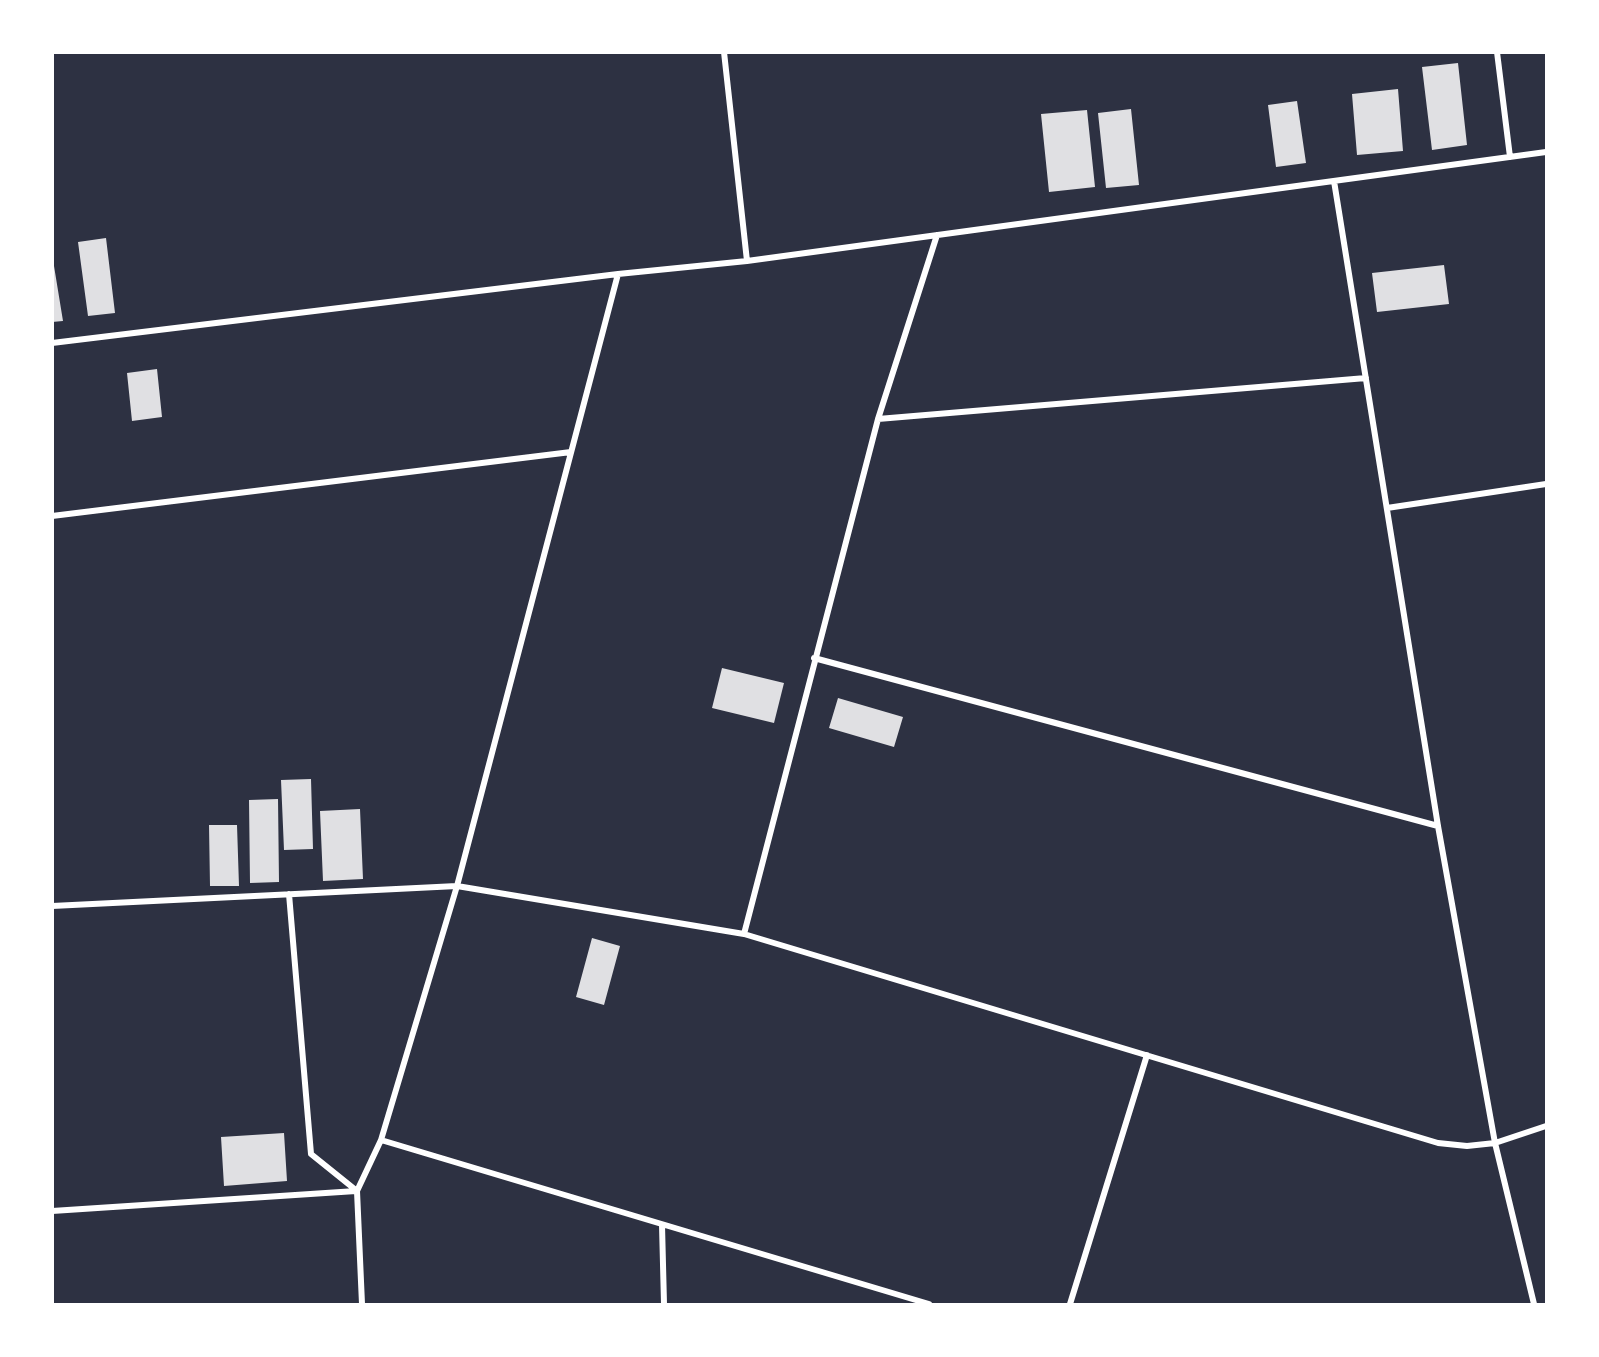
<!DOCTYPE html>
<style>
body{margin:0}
#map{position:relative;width:1599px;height:1357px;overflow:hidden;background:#2d3142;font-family:"Fira Sans",sans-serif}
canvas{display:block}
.frame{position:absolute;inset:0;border:54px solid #fff;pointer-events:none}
</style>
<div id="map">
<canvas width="1599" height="1357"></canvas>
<div class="frame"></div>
</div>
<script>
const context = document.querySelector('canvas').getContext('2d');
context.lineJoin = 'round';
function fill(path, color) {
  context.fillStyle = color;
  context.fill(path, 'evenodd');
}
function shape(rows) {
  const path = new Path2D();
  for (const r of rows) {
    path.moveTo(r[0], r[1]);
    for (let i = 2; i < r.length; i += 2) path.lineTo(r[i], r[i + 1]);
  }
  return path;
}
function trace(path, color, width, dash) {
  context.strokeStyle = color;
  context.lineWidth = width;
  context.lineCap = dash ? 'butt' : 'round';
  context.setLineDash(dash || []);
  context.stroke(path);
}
const building = shape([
 [1458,63,1467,145,1432,150,1422,67],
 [1398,89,1403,151,1357,155,1352,94],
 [1297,101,1306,163,1276,167,1268,105],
 [1131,109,1139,185,1106,188,1098,113],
 [1087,110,1095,187,1049,192,1041,114],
 [106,238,115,313,88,316,78,242],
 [1444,265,1449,304,1377,312,1372,273],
 [52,266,54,266,63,321,52,322],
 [157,369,162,417,132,421,127,373],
 [722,668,784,683,774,723,712,708],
 [838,698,903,717,894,747,829,728],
 [311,779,313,849,284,850,281,780],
 [278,799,279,882,250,883,249,800],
 [360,809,363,879,323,881,320,811],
 [209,825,237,825,239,886,210,886],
 [592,938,620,946,604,1005,576,997],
 [284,1133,287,1181,224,1186,221,1137]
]);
const minor = shape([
 [724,52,747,261],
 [1497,52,1510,157],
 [1334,181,1438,826,1495,1143,1534,1304],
 [52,343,618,274,747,261,1546,152],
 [878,419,1366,378],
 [1387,508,1546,484],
 [52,516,571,452],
 [814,658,1438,826],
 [289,894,311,1154,357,1191],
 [52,906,457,886,744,934,1438,1143,1467,1146,1495,1143,1546,1126],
 [744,934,878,419,937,235],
 [381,1140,929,1304],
 [52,1211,356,1191],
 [662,1225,664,1304],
 [362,1304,357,1191,381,1140,457,886,618,274],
 [1070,1304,1147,1055]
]);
fill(building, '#e0e0e3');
trace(minor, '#fff', 6);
</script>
